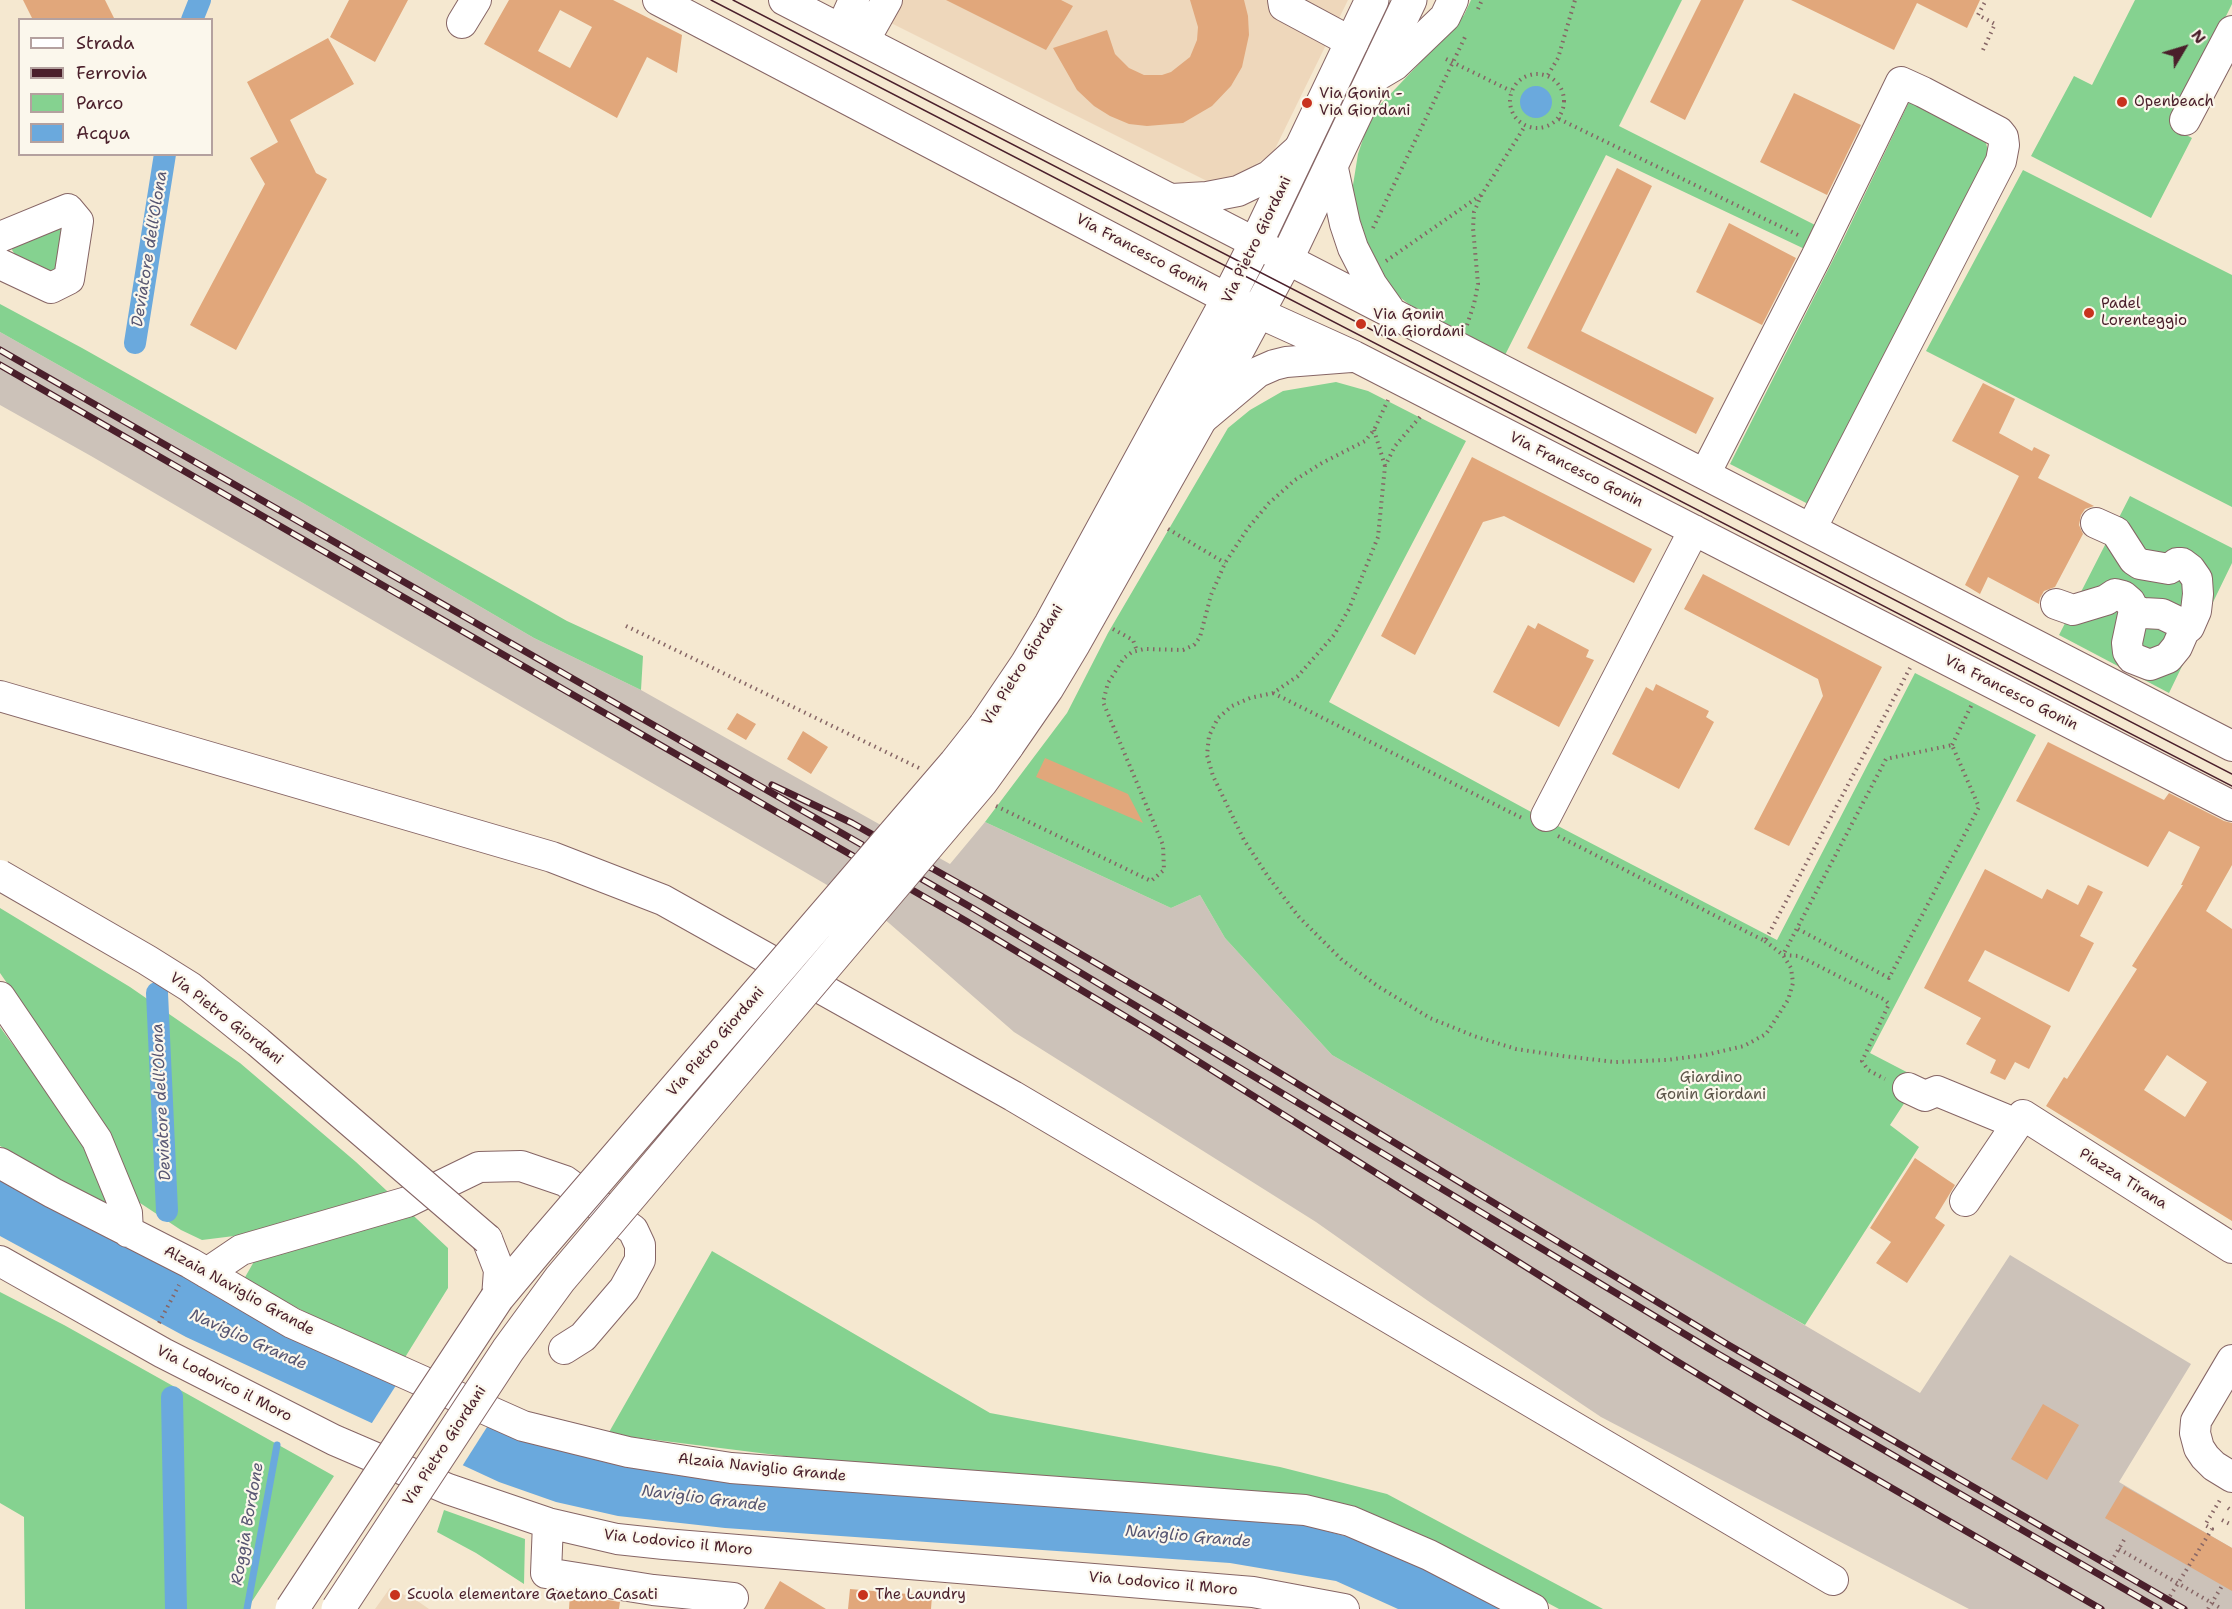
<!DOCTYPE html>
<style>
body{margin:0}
#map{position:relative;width:2232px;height:1609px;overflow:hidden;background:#f5e8d0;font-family:"Shantell Sans",sans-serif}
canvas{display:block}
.legend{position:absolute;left:18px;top:18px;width:195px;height:138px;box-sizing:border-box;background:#fbf7ec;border:2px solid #b4a19f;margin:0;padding:8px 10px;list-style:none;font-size:18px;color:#4a1f2b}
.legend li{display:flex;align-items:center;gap:12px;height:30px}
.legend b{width:30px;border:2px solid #b4a19f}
.north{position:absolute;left:2154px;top:18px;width:60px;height:60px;-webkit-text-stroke:4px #fbf7ec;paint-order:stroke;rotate:52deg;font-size:16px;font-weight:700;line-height:24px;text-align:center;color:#4a1f2b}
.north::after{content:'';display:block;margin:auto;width:21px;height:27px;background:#4a1f2b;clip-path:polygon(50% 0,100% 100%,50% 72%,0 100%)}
</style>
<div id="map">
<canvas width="2232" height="1609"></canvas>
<ul class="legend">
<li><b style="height:8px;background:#fff"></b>Strada</li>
<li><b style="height:8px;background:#4a1f2b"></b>Ferrovia</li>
<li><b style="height:16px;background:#85d290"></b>Parco</li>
<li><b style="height:16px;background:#6aa9dd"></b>Acqua</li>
</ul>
<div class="north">N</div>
</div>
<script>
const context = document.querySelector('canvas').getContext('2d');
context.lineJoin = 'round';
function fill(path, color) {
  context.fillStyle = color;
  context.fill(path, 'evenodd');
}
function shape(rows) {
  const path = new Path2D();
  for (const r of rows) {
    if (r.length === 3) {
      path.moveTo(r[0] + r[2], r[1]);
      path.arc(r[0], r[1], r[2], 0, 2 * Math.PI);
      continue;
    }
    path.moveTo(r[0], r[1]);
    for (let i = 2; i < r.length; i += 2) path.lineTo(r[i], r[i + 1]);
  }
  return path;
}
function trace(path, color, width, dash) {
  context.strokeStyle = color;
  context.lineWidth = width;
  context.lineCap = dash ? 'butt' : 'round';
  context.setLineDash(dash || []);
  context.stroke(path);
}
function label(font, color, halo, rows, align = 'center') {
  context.font = font + ' "Shantell Sans",sans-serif';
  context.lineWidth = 4.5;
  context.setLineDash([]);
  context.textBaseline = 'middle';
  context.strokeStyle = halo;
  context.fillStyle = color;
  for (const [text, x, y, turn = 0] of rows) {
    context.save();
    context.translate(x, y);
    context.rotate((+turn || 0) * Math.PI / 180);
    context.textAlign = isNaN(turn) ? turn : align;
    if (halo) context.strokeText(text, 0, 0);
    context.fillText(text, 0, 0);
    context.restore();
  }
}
const built = shape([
 [845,0,1348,0,1273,153,1244,172,1211,183],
 [390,1588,419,1602,429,1609,375,1609]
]);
const industrial = shape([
 [0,332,303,503,534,638,641,690,950,864,985,822,1171,908,1200,895,1225,938,1332,1055,1767,1303,1920,1393,2010,1255,2191,1364,2119,1482,2232,1548,2232,1609,1969,1609,1601,1417,1431,1303,1316,1222,1014,1032,882,917,91,456,0,405]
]);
const green = shape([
 [1471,0,1682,0,1619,126,1823,229,1811,252,1606,155,1504,357,1422,314,1398,296,1379,273,1362,240,1352,191,1358,154,1365,133,1379,106,1453,28,1464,15],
 [2135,0,2232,0,2232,4,2171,127,2192,138,2151,218,2031,156,2074,76,2092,85],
 [1909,102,1984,137,1991,160,1814,507,1730,464,1843,240],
 [2023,170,2232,275,2232,507,1926,351],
 [66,225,57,274,16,256,12,250,14,244],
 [0,304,82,348,567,621,643,656,641,690,534,638,303,503,0,332],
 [1336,382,1368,391,1466,441,1329,702,1533,813,1777,940,1915,673,2036,735,1870,1053,1920,1079,1890,1125,1919,1147,1805,1325,1332,1055,1225,938,1200,895,1171,908,985,822,1067,713,1108,633,1228,428,1250,410,1283,391],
 [2130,496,2232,548,2232,563,2169,693,2059,635],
 [0,908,130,987,240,1063,356,1162,448,1248,448,1288,404,1359,355,1339,244,1279,256,1258,234,1236,202,1240,181,1230,134,1199,98,1115,0,973],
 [0,1027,75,1130,112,1209,0,1146],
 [712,1251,990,1413,1280,1467,1387,1494,1603,1609,1559,1609,1453,1552,1367,1513,848,1464,608,1434],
 [0,1292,64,1325,334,1476,247,1609,25,1609,24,1517,0,1503],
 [444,1510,525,1539,524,1584,476,1553,437,1532]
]);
const water = shape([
 [1536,102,16],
 [0,1173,532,1436,1296,1523,1345,1536,1438,1569,1513,1609,1398,1609,1336,1581,1230,1563,725,1528,618,1516,556,1502,499,1482,186,1337,0,1236]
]);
const pier = shape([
 [402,1376,494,1416,461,1468,370,1426]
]);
const stream = shape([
 [247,1609,277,1445]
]);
const canal = shape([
 [192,20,200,0],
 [135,343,165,154],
 [157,993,167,1211],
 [172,1397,176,1609]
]);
const building = shape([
 [23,0,105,0,115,20,33,20],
 [349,0,408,0,375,62,330,37],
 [509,0,613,0,682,35,677,73,647,57,617,118,484,44],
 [560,10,592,27,570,68,538,51],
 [946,0,1061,0,1073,6,1046,50],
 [1190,0,1244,0,1248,16,1249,35,1242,67,1231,86,1212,106,1183,123,1147,126,1129,124,1110,116,1094,106,1077,90,1053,48,1107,30,1115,54,1129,68,1144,75,1162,75,1171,72,1190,57,1197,40,1198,27],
 [1701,0,1744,0,1685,120,1650,102],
 [1791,0,1980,0,1967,28,1917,3,1894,50],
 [328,38,354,84,290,120,316,173,327,179,236,350,190,325,265,184,250,158,278,142,247,82],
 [1794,93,1861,125,1827,195,1760,162],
 [1617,168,1652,186,1581,331,1714,398,1696,434,1527,348],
 [1729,223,1796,258,1762,325,1696,292],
 [1983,383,2015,399,1999,433,2032,451,2034,447,2050,455,2038,478,2094,506,2085,509,2081,515,2079,525,2083,534,2055,587,2044,591,2040,598,2039,604,1988,577,1980,594,1965,585,2019,476,1952,441],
 [1472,457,1652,549,1634,583,1504,516,1483,522,1415,655,1381,636],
 [1703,574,1882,667,1789,846,1754,829,1823,696,1818,679,1684,609],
 [1538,623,1589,650,1586,657,1594,660,1559,727,1493,692,1528,625,1535,629],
 [1656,684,1709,711,1706,717,1714,722,1679,789,1612,754,1646,687,1653,691],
 [737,713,756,724,746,740,727,729],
 [803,731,828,747,811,774,787,759],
 [2048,742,2164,800,2169,793,2224,821,2232,823,2232,865,2206,911,2232,929,2232,1221,2046,1106,2064,1077,2067,1079,2137,969,2132,966,2183,885,2181,885,2200,847,2169,831,2148,867,2016,801],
 [2167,1055,2207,1082,2185,1117,2144,1090],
 [1045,758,1128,794,1143,823,1036,777],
 [1985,869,2042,899,2047,889,2078,905,2088,885,2103,892,2080,936,2094,943,2069,992,1985,950,1968,981,2051,1026,2029,1069,2015,1062,2005,1080,1990,1073,1996,1060,1966,1044,1981,1018,1924,988],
 [1915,1158,1955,1185,1935,1218,1945,1225,1907,1283,1876,1263,1891,1242,1870,1228],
 [2043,1404,2079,1425,2047,1480,2011,1459],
 [2124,1486,2232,1548,2232,1591,2105,1518],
 [780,1581,826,1609,764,1609],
 [850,1589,932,1596,931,1609,848,1609],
 [570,1594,620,1602,619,1609,569,1609]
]);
const path = shape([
 [1478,9,1482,0],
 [1983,50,1995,24,1978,15,1986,0],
 [1446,59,1511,91],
 [1537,101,27],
 [1548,75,1558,58,1575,0],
 [1559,119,1798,235],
 [1373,228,1466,35],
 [1386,261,1481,195],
 [1467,325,1474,304,1478,284,1473,228,1474,212,1482,194,1525,126],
 [1420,417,1395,446,1385,466,1378,537,1349,609,1334,635,1298,676,1273,693,1250,698,1232,706,1218,718,1209,736,1207,755,1213,776,1244,840,1269,878,1299,917,1342,960,1379,987,1430,1018,1474,1036,1516,1049,1563,1056,1615,1062,1667,1060,1705,1055,1744,1046,1766,1034,1788,1000,1793,983,1791,968,1783,955,1765,941],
 [1374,430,1385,466],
 [1168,529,1225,563],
 [626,626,919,768],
 [1113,629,1133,640,1137,651],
 [1273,693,1522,818],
 [1952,745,1973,702],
 [996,806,1151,881,1164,870,1163,845,1103,702,1108,683,1124,658,1132,652,1144,649,1183,650,1194,645,1200,637,1211,595,1225,563,1248,528,1269,503,1295,480,1322,463,1365,441,1374,430,1388,400],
 [1558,836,1765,941,1910,668],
 [1798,929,1889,978,1979,807,1952,745,1886,759,1783,955,1798,956,1807,960,1885,1000,1889,1004,1862,1061,1868,1070,1885,1079],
 [159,1323,179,1285],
 [2228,1508,2232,1511],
 [2222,1520,2232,1525],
 [2119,1549,2222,1609],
 [2111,1562,2124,1540],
 [2170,1596,2212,1529,2205,1525,2220,1500],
 [2208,1609,2222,1586]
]);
const minor = shape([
 [658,0,1228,299,1354,356,2232,806],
 [784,0,2232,746],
 [1283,0,1284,6,1353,43],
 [462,23,476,0],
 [841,29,854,0],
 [864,41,887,0],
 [1373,78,1395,65,1445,17,1453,0],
 [2185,120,2232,31],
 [1332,164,1345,224,1353,248,1372,285,1389,309],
 [1172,199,1207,197,1238,191,1269,176,1301,147],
 [0,237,68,209,78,221,69,279,51,288,0,264],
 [1202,419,1258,372,1274,365,1286,362,1351,357],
 [1705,474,1816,257,1901,82,1923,92,1999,132,2003,137,2004,145,2001,161,1811,529],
 [2056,604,2073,610,2106,600,2115,594,2123,596,2130,602,2134,610,2127,643,2128,652,2132,658,2150,665,2168,658,2177,647,2184,631,2189,627,2196,611,2198,594,2197,579,2190,569,2182,563,2177,563,2169,569,2140,564,2134,560,2116,532,2096,523],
 [2134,610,2143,613,2162,614,2189,627],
 [0,696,552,857,663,900,1013,1096,1833,1580],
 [1546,816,1694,530],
 [0,997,97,1140,127,1213,128,1232],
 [1908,1088,1925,1096,1937,1091,2017,1124,1965,1201],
 [2017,1124,2023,1115,2232,1248],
 [0,1163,53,1193,190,1263,292,1323,523,1426,628,1452,731,1468,1305,1510,1350,1521,1429,1555,1533,1609],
 [487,1239,499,1270,497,1298],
 [0,1261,163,1353,334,1440,448,1489,548,1523,617,1539,664,1544,1253,1592,1344,1609],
 [207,1273,241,1250,407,1202,479,1167,521,1166,565,1181,633,1230,640,1245,640,1260,624,1289,583,1337,564,1349],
 [2232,1360,2196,1421,2195,1433,2199,1448,2205,1457,2214,1466,2232,1477],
 [548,1523,546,1573,653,1590,733,1598]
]);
const major = shape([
 [985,726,1027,664,1051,624,1219,316,1256,243,1372,0],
 [1007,746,1047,688,1074,643,1198,423,1287,258,1410,0],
 [497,1298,543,1243]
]);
const tram = shape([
 [711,0,2232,786],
 [733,0,2232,774]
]);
const rail = shape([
 [0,350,974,909,1718,1354,2159,1609],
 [0,365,966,921,1148,1030,1673,1359,1767,1416,2101,1609],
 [772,785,852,823,981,896,1161,1001,1725,1343,2184,1609]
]);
const minorBridge = shape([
 [0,875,147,960,190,987,258,1042,487,1239]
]);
const majorBridge = shape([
 [543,1243,955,764,985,726],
 [292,1609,497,1298],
 [338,1609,508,1350,560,1279,981,782,1007,746]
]);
const markers = [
 [2122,102,6,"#c8321e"],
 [1307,103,6,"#c8321e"],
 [2089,313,6,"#c8321e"],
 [1361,324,6,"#c8321e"],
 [395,1595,6,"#c8321e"],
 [863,1595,6,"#c8321e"]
];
const poiNames = [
 ["Via Gonin -",1319,94],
 ["Via Giordani",1319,111],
 ["Openbeach",2134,102],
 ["Padel",2101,304],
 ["Lorenteggio",2101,321],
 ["Via Gonin",1373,315],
 ["Via Giordani",1373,332],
 ["Scuola elementare Gaetano Casati",407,1595],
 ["The Laundry",875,1595]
];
const streetNames = [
 ["Via Pietro Giordani",1257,240,-64],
 ["Via Francesco Gonin",1142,253,28],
 ["Via Francesco Gonin",1576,470,27],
 ["Via Pietro Giordani",1023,665,-58],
 ["Via Francesco Gonin",2011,693,27],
 ["Via Pietro Giordani",226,1019,38],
 ["Via Pietro Giordani",716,1042,-49],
 ["Piazza Tirana",2123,1179,32],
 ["Alzaia Naviglio Grande",239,1291,29],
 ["Via Lodovico il Moro",224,1384,27],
 ["Via Pietro Giordani",445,1446,-57],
 ["Alzaia Naviglio Grande",762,1468,6],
 ["Via Lodovico il Moro",678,1543,6],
 ["Via Lodovico il Moro",1163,1584,5]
];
const parkNames = [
 ["Giardino",1711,1078],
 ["Gonin Giordani",1711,1095]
];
const waterNames = [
 ["Deviatore dell'Olona",150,249,-81],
 ["Deviatore dell'Olona",162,1102,-93],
 ["Naviglio Grande",248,1340,24],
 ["Naviglio Grande",704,1499,7],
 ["Roggia Bordone",248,1524,-80],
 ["Naviglio Grande",1188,1537,5]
];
fill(built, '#eed7bb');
fill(industrial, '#ccc2b9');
fill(green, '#85d290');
fill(water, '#6aa9dd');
fill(pier, '#f5e8d0');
trace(stream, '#6aa9dd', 7);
trace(canal, '#6aa9dd', 22);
fill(building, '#e1a77b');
trace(minor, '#866565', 32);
trace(major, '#866565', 35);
trace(path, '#866565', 4, [1.5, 4.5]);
trace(minor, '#fff', 30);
trace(major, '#fff', 33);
trace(tram, '#4a1f2b', 1.5);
trace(rail, '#4a1f2b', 7);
trace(rail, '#fbf7ec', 4.5, [14]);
trace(minorBridge, '#866565', 32, []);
trace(majorBridge, '#866565', 35, []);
trace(minorBridge, '#fff', 30);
trace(majorBridge, '#fff', 33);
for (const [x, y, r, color] of markers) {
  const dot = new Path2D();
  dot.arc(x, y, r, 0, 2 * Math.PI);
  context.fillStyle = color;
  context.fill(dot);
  trace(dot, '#fbf7ec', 2);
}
label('15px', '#4a1f2b', '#fbf7ec', poiNames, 'left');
label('15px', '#4a1f2b', '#fbf7ec', streetNames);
label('15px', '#5c5549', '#fbf7ec', parkNames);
label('italic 16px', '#575672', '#fbf7ec', waterNames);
</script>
